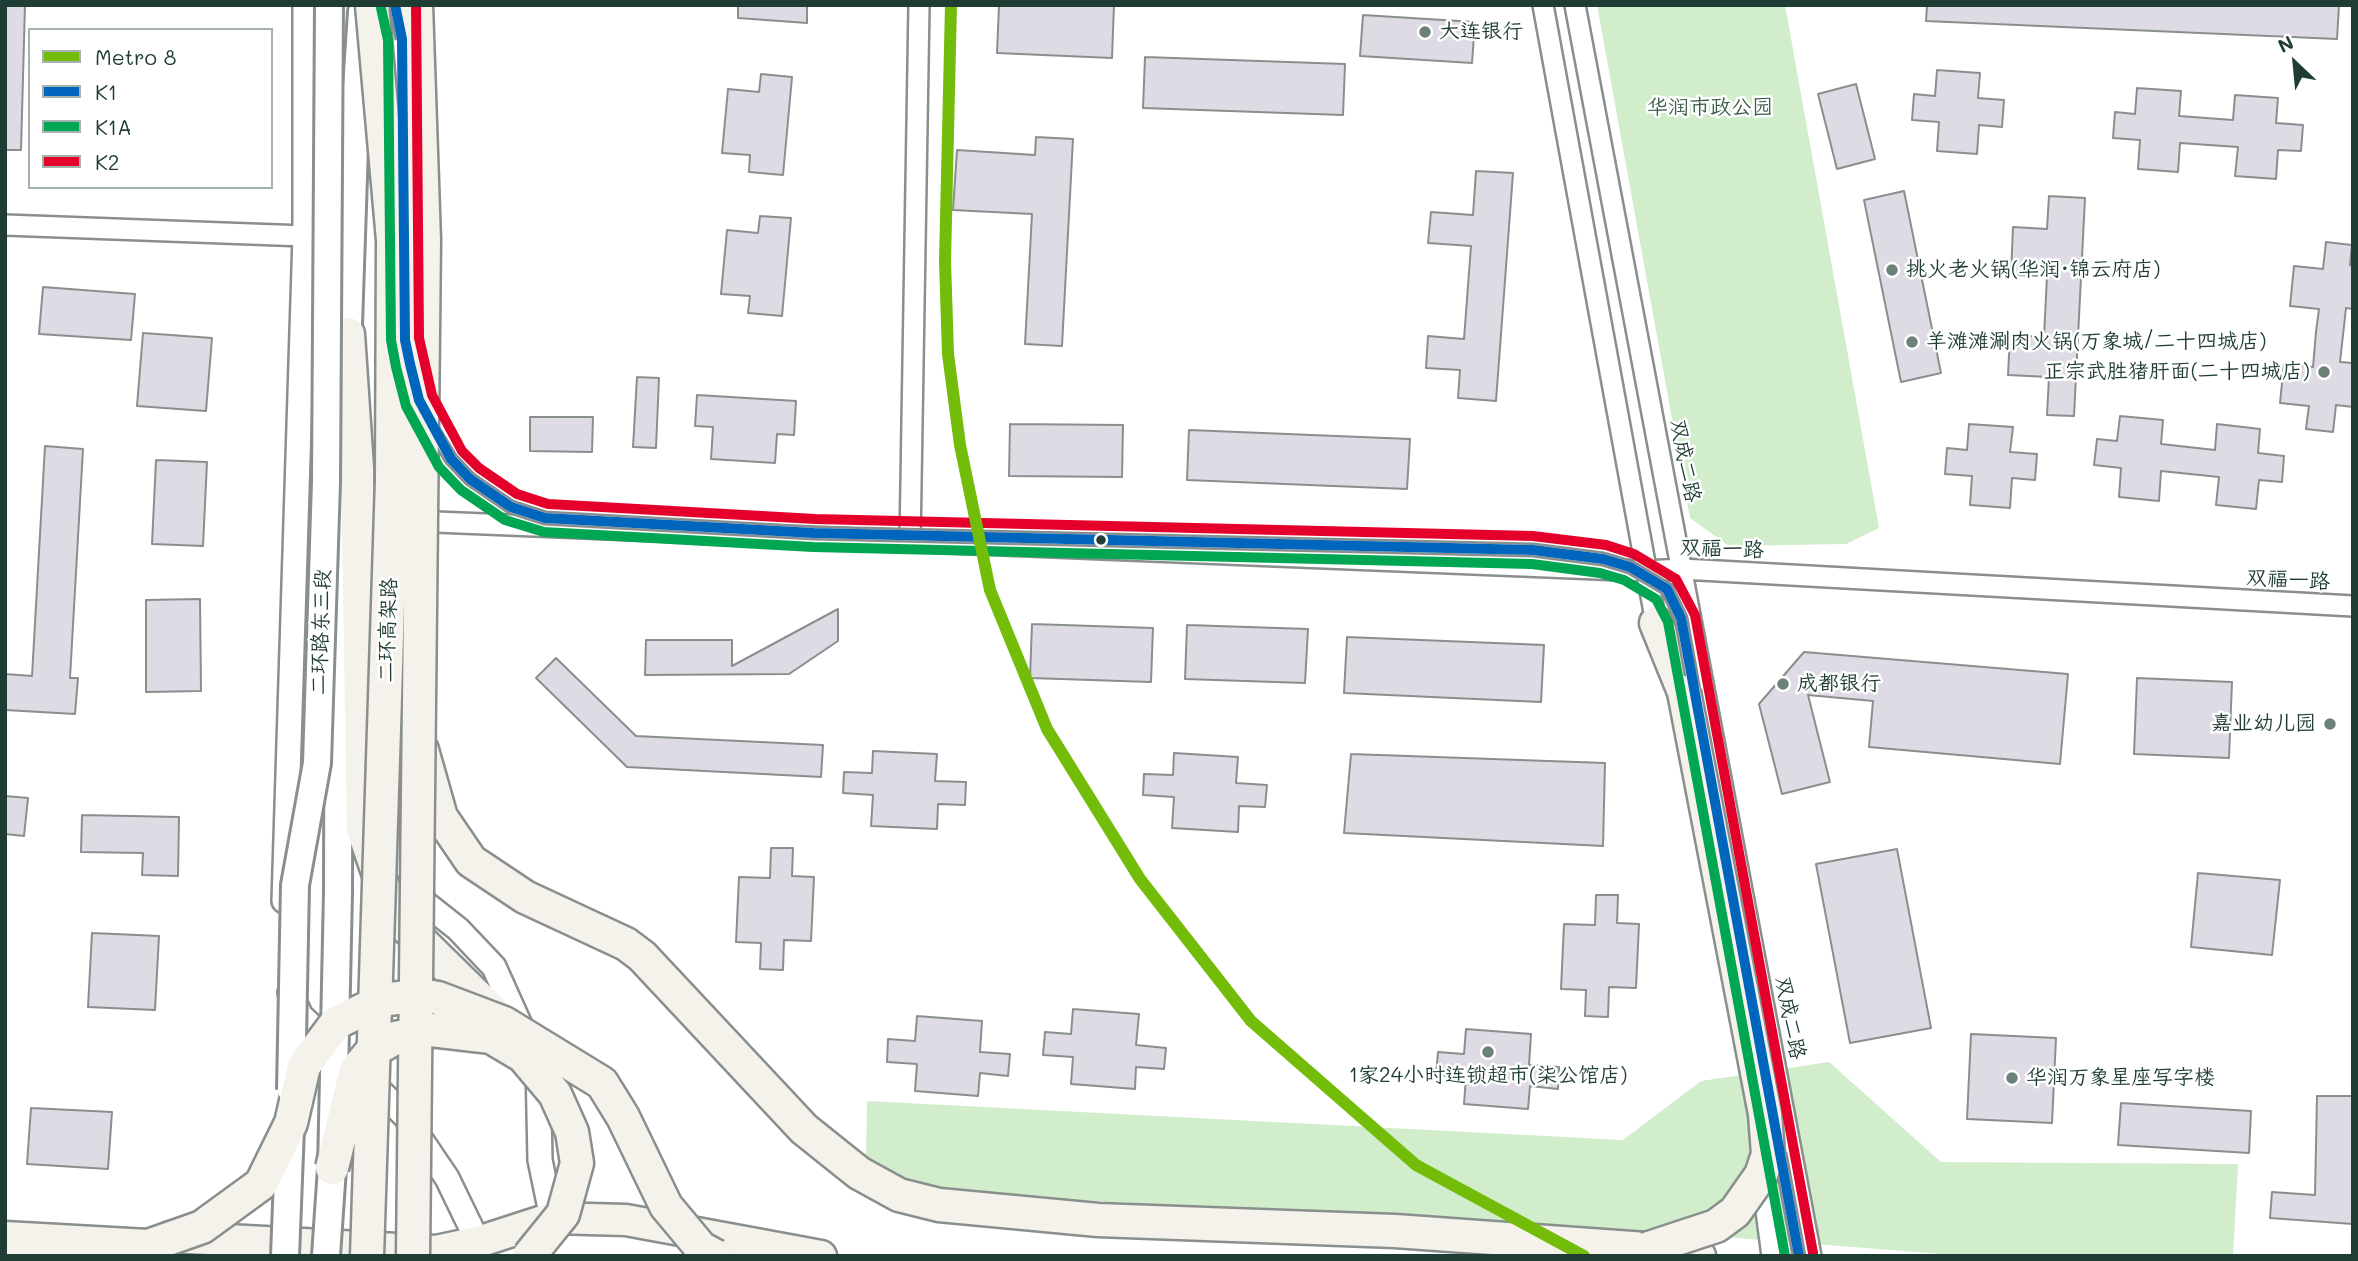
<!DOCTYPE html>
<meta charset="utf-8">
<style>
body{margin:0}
#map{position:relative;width:2358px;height:1261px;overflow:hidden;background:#fff;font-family:Mali,sans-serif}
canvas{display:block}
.frame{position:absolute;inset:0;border:7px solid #1f3d34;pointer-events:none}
.legend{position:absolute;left:28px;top:28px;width:245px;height:161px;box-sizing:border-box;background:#fff;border:2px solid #a5b1ae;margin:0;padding:9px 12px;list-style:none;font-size:21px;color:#1f3d34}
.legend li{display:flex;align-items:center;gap:14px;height:35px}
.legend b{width:35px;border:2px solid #a5b1ae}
.north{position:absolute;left:2260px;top:28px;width:70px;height:70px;-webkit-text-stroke:5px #fff;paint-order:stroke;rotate:334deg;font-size:19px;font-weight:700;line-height:28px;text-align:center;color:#1f3d34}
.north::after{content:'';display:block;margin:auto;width:24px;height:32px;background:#1f3d34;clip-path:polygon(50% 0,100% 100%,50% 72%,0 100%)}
</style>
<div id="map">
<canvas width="2358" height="1261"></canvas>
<div class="frame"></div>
<ul class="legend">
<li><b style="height:9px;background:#73bd0a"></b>Metro 8</li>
<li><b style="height:9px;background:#0065bd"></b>K1</li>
<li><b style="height:9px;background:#00a651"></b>K1A</li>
<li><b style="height:9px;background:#e4002b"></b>K2</li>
</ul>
<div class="north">N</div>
</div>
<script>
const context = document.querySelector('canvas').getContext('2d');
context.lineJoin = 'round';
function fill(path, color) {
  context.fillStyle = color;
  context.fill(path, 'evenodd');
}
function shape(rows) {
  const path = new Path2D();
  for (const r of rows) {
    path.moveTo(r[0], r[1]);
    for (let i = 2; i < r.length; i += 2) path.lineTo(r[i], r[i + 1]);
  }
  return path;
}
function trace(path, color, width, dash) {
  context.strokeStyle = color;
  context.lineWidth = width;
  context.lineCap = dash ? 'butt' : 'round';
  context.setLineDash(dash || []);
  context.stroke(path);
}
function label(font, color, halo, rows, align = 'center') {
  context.font = font + ' Mali,"LXGW WenKai TC",sans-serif';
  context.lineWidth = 5;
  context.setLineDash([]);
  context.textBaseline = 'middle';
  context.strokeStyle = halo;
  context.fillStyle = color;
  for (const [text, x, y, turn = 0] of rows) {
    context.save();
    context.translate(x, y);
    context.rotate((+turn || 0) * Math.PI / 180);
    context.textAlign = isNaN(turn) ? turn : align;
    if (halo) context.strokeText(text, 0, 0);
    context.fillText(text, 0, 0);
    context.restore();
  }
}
const green = shape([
 [1597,5,1785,5,1879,528,1846,544,1729,546,1690,518],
 [1829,1062,1941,1162,2238,1164,2233,1256,1967,1256,1660,1232,985,1195,925,1188,866,1159,867,1101,1623,1140,1701,1081]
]);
const building = shape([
 [5,5,25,5,21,150,5,150,5,5],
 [738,5,807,5,807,23,738,18,738,5],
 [999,5,1114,5,1112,58,997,53,999,5],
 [1927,5,2339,5,2337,39,1926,21,1927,5],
 [1363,15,1475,22,1472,63,1360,56,1363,15],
 [1145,57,1345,64,1343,115,1143,108,1145,57],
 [1937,70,1980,73,1978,98,2004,100,2002,127,1979,125,1977,154,1937,151,1939,122,1912,120,1914,94,1935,96,1937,70],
 [761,74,792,77,783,175,749,172,750,155,722,153,728,89,759,92,761,74],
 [1856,84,1875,159,1837,169,1818,94,1856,84],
 [2137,88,2181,91,2179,116,2233,120,2235,95,2278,98,2276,123,2303,125,2301,151,2278,150,2276,179,2235,176,2238,147,2180,143,2178,172,2138,169,2140,140,2113,138,2115,112,2135,114,2137,88],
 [1036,137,1073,139,1062,346,1025,344,1032,214,953,210,957,150,1035,155,1036,137],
 [1476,171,1513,173,1496,401,1458,398,1460,370,1426,368,1428,336,1464,339,1471,246,1428,243,1431,212,1473,215,1476,171],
 [1904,191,1941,373,1901,382,1864,200,1904,191],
 [2049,196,2085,198,2074,416,2047,415,2049,377,2008,375,2010,335,2044,337,2047,276,2011,275,2013,227,2047,229,2049,196],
 [760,216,791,218,782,316,748,313,750,296,721,294,727,230,758,233,760,216],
 [2326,242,2352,245,2350,265,2353,266,2353,309,2346,308,2340,362,2353,363,2353,407,2336,405,2333,432,2306,429,2309,406,2280,403,2284,363,2313,367,2316,332,2319,309,2290,306,2294,266,2323,269,2326,242],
 [43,287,135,294,131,340,39,334,43,287],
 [143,333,212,338,206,411,137,406,143,333],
 [637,377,659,378,656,448,633,447,637,377],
 [697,395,796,401,794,435,777,434,775,463,711,459,713,427,695,426,697,395],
 [2120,416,2163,420,2161,444,2215,450,2217,424,2260,429,2258,453,2284,456,2282,482,2259,480,2256,509,2216,505,2219,477,2161,471,2159,501,2119,497,2121,468,2094,465,2097,439,2117,441,2120,416],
 [530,417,593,417,592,452,530,451,530,417],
 [1010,424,1123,425,1122,477,1009,476,1010,424],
 [1969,424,2013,427,2010,452,2037,454,2035,480,2012,478,2010,508,1970,505,1972,476,1945,474,1947,448,1967,450,1969,424],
 [1189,430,1410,439,1407,489,1187,480,1189,430],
 [45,446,83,449,70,678,78,678,75,714,5,710,5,674,32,676,45,446],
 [156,460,207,462,203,546,152,544,156,460],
 [200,599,201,691,146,692,146,600,200,599],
 [838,609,838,641,789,674,645,675,646,640,732,640,732,666,838,609],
 [1032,624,1153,628,1151,682,1030,678,1032,624],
 [1187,625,1308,629,1305,683,1185,679,1187,625],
 [1347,637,1544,645,1541,702,1344,693,1347,637],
 [1804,652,2068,674,2060,764,1869,747,1873,701,1808,695,1830,782,1782,794,1759,704,1804,652],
 [556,658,636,736,823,745,821,777,627,767,536,678,556,658],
 [2137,678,2232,682,2229,758,2134,754,2137,678],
 [873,751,937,754,935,781,966,782,965,805,938,804,937,829,871,826,873,795,843,793,844,772,872,773,873,751],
 [1174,753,1238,757,1236,783,1267,785,1265,807,1239,806,1238,832,1172,828,1174,797,1143,795,1144,774,1173,775,1174,753],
 [1351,754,1605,763,1603,846,1344,833,1351,754],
 [5,796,28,798,24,836,5,834,5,796],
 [82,815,179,817,178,876,142,875,143,853,81,852,82,815],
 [771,848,793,848,792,876,814,877,811,941,784,940,783,970,760,969,761,943,736,942,739,877,770,878,771,848],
 [1897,849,1931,1028,1850,1043,1816,864,1897,849],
 [2198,873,2280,880,2272,955,2191,947,2198,873],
 [1596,895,1618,895,1617,923,1639,924,1636,988,1609,987,1608,1017,1585,1016,1586,990,1561,989,1564,924,1595,925,1596,895],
 [92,933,159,936,155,1010,88,1007,92,933],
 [1073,1009,1139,1014,1136,1045,1166,1048,1164,1069,1136,1067,1135,1089,1071,1084,1073,1057,1043,1055,1045,1032,1071,1034,1073,1009],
 [917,1016,982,1021,980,1052,1010,1054,1008,1076,980,1073,978,1096,915,1091,917,1064,887,1062,888,1039,915,1041,917,1016],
 [1466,1029,1531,1034,1529,1065,1559,1067,1558,1089,1530,1086,1528,1109,1464,1104,1466,1077,1436,1075,1438,1052,1464,1054,1466,1029],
 [1971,1034,2056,1038,2052,1123,1967,1119,1971,1034],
 [2317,1096,2353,1096,2353,1224,2270,1218,2272,1192,2315,1195,2317,1096],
 [2121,1103,2251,1111,2249,1153,2118,1145,2121,1103],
 [31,1108,112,1112,108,1169,27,1164,31,1108]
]);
const service = shape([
 [403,121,404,197]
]);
const minor = shape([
 [1543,5,1658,634],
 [1575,5,1811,1256],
 [5,225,305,236],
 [411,521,1646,571,1682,569,2353,606],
 [910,542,919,5],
 [1761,1173,1772,1256]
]);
const tertiary = shape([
 [395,126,400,14],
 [382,817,425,903,458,929,494,967,538,1065,540,1160,552,1218],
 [284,901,305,236,305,5],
 [290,993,301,1016,334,1047],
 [367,1078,405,1116,447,1178,478,1242,477,1256]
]);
const secondary = shape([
 [347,355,355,117,362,12],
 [338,892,339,531,343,442]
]);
const primary = shape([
 [170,1237,436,1251,478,1242,552,1218,626,1220,821,1256]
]);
const trunk = shape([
 [348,334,357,468,363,829,392,913,504,1023],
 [1656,623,1684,692],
 [422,750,441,817,471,861,525,897,626,944,642,956,804,1129,859,1173,899,1195,939,1205,1098,1220,1395,1231,1646,1249,1699,1256]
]);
const serviceBridge = shape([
 [395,5,402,39],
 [431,426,451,459,470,479,511,507,545,518,814,533,1533,550,1603,559,1630,567,1667,589,1681,618,1694,691],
 [1780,1153,1799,1256]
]);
const secondaryBridge = shape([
 [291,1090,295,885,317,763,326,482,329,5],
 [285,1256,290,1128],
 [326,1256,332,1168,338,892]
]);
const trunkBridge = shape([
 [332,1168,356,1070,371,1052,395,1038,431,1030,491,1037,523,1056,555,1094,572,1132,577,1163,563,1214,529,1256],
 [5,1238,148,1246,202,1227,261,1184,291,1123,304,1066,336,1023,383,1000,420,995,438,998,504,1023,602,1083,623,1117,666,1206,701,1248,716,1256],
 [1646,1249,1716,1226,1735,1212,1761,1175,1768,1154,1765,1114,1684,692],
 [367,1256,392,480,393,240,372,5],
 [413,1256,424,240,416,5]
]);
const bus1 = shape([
 [395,5,402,39,405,340,410,364,419,400,451,459,470,479,511,507,545,518,814,533,1533,550,1603,559,1630,567,1667,589,1681,618,1799,1256]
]);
const bus2 = shape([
 [381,8,388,40,391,340,396,367,406,406,439,467,461,490,505,520,544,532,813,547,1532,564,1600,573,1624,580,1656,599,1668,622,1785,1256]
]);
const bus3 = shape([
 [416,5,419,338,432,395,462,451,479,468,517,494,548,504,815,519,1533,536,1606,545,1634,554,1676,579,1695,615,1813,1253]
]);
const metro1 = shape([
 [951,5,945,261,948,354,960,445,990,590,1047,729,1140,879,1251,1021,1416,1165,1584,1256]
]);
const markers = [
 [1425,32,7,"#6d817b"],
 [1892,270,7,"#6d817b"],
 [1912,342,7,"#6d817b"],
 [2324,372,7,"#6d817b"],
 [1101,540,6,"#1f3d34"],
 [1783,684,7,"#6d817b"],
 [2330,724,7,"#6d817b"],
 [1488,1052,7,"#6d817b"],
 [2012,1078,7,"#6d817b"]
];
const poiNames = [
 ["大连银行",1439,32],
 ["挑火老火锅(华润·锦云府店)",1906,270],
 ["羊滩滩涮肉火锅(万象城/二十四城店)",1926,342],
 ["正宗武胜猪肝面(二十四城店)",2310,372,"right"],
 ["成都银行",1797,684],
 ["嘉业幼儿园",2316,724,"right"],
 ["1家24小时连锁超市(柒公馆店)",1488,1076,"center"],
 ["华润万象星座写字楼",2026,1078]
];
const parkNames = [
 ["华润市政公园",1710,108]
];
const streetNames = [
 ["双成二路",1685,461,79],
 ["双福一路",1722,549,2],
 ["双福一路",2288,580,3],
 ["二环高架路",388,630,-88],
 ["二环路东三段",321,632,-88],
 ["双成二路",1790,1018,79]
];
fill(green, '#d1edcb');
fill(building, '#dedbe5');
trace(building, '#898f8d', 2);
trace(service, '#898f8d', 15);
trace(minor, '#898f8d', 24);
trace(tertiary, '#898f8d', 28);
trace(secondary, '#898f8d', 32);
trace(primary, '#898f8d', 35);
trace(trunk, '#898f8d', 37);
trace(service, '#fff', 10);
trace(minor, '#fff', 19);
trace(tertiary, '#fff', 23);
trace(secondary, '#fff', 26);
trace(primary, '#f5f1eb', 30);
trace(trunk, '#f5f1eb', 32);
trace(serviceBridge, '#898f8d', 15, []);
trace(secondaryBridge, '#898f8d', 32, []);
trace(trunkBridge, '#898f8d', 37, []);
trace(serviceBridge, '#fff', 10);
trace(secondaryBridge, '#fff', 26);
trace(trunkBridge, '#f5f1eb', 32);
trace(bus1, '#0065bd', 10);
trace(bus2, '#00a651', 10);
trace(bus3, '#e4002b', 10);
trace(metro1, '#73bd0a', 12);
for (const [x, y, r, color] of markers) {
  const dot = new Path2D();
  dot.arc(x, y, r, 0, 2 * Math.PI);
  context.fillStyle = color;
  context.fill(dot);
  trace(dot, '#fff', 2.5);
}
label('21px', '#1f3d34', '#fff', poiNames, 'left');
label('21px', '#3b5d4a', '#fff', parkNames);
label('21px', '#1f3d34', '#fff', streetNames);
</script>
